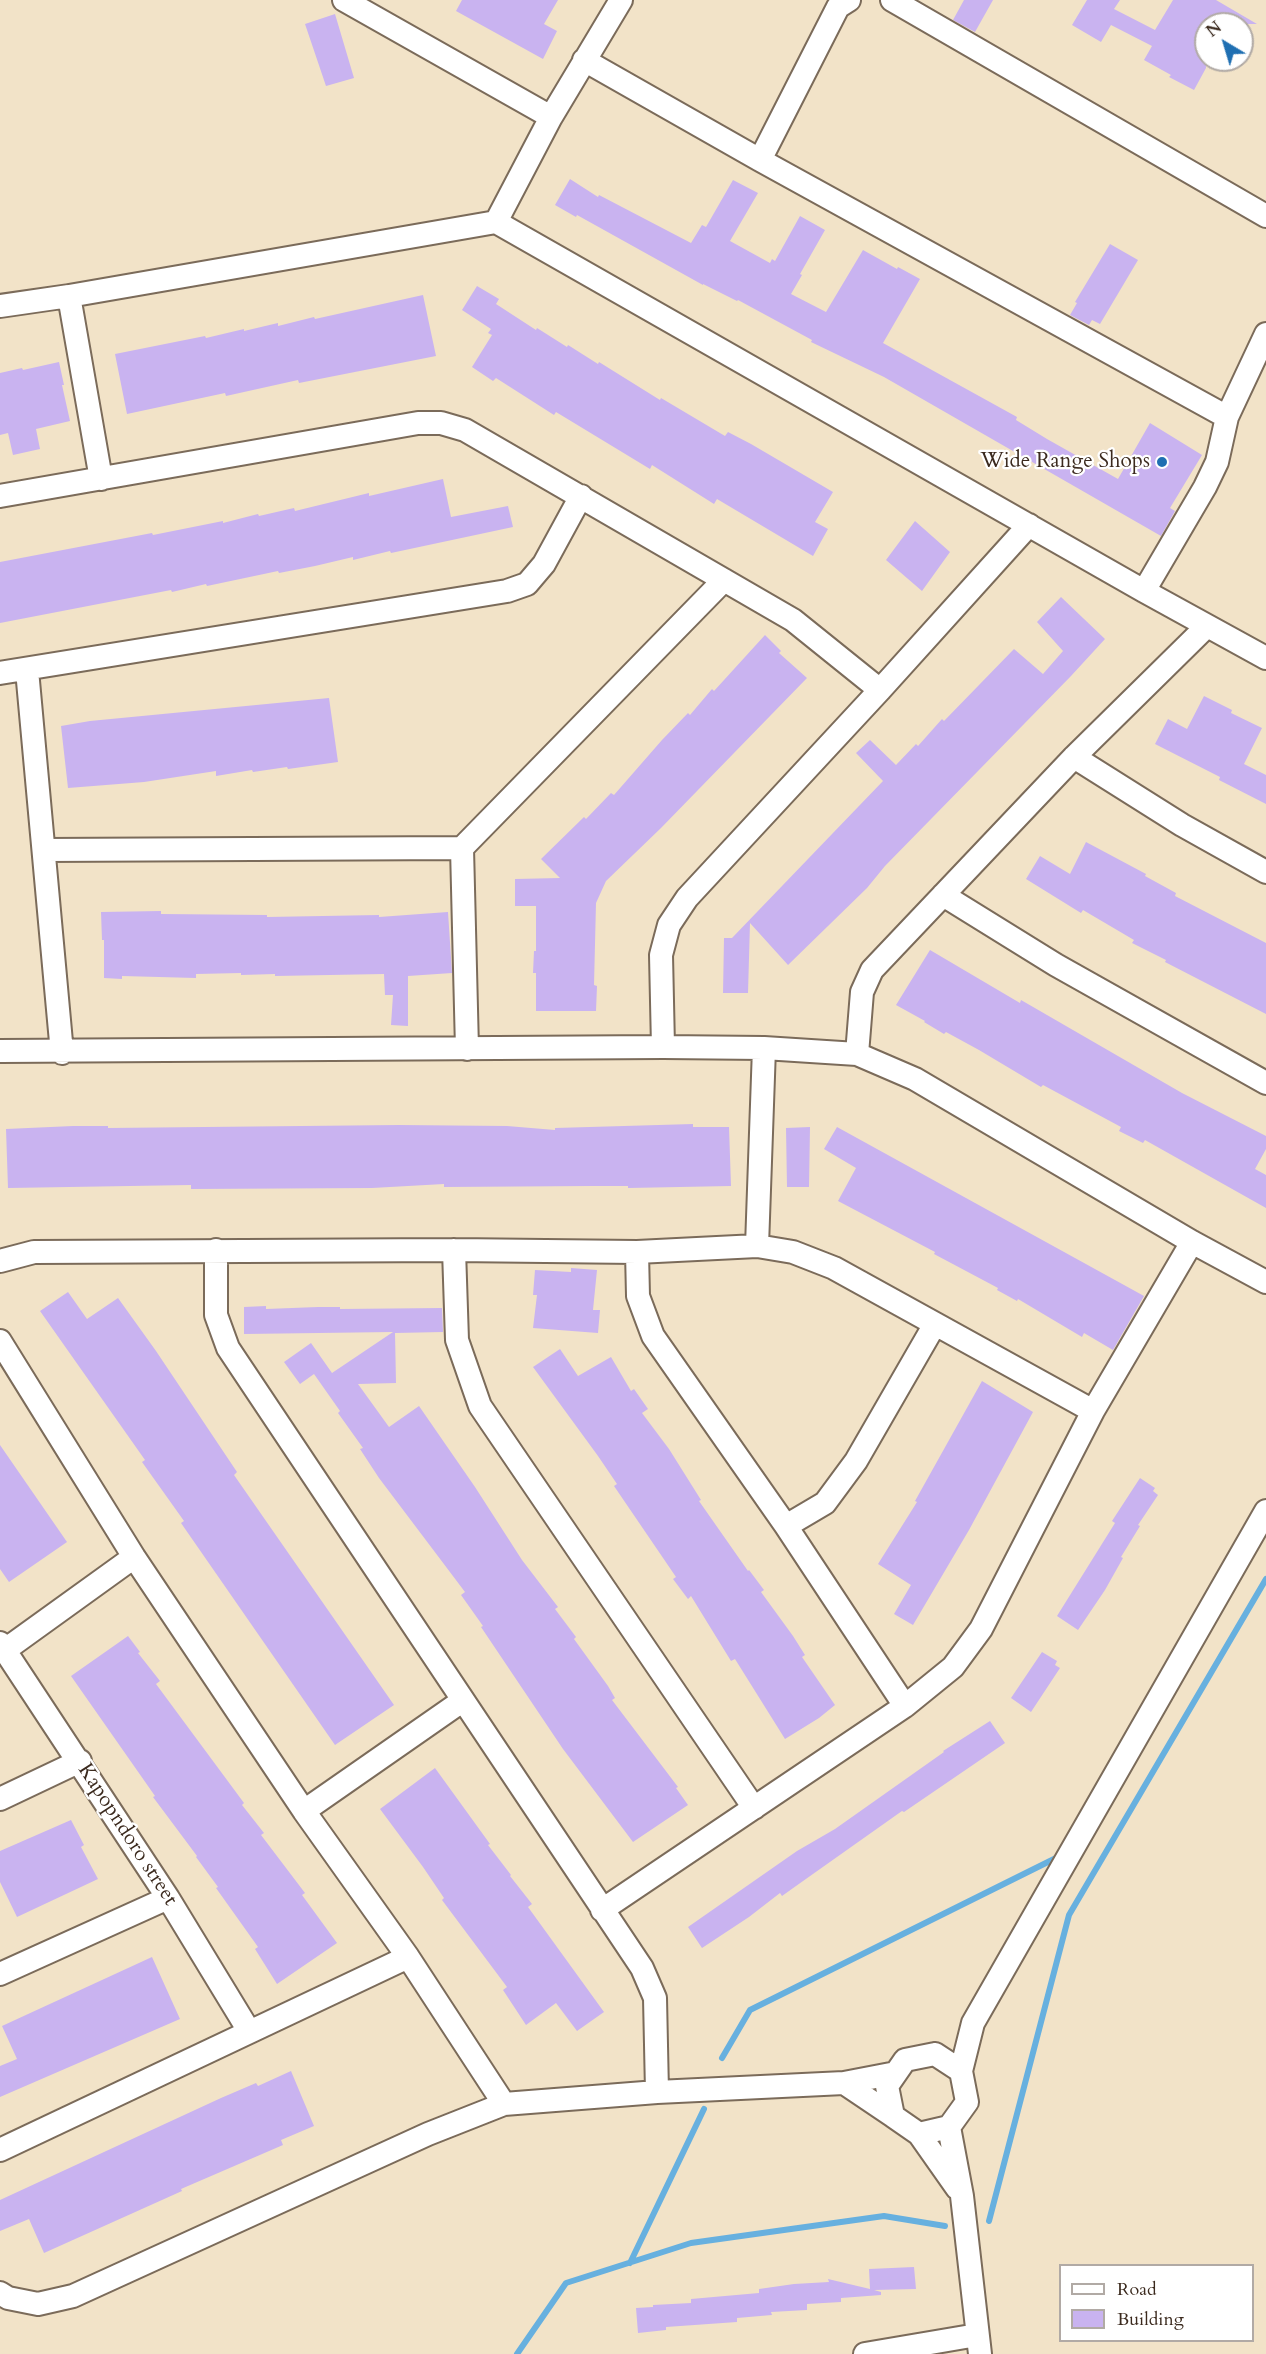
<!DOCTYPE html>
<style>
body{margin:0}
#map{position:relative;width:1266px;height:2354px;overflow:hidden;background:#f2e3c8;font-family:Cardo,serif}
canvas{display:block}
.legend{position:absolute;left:1059px;top:2264px;width:195px;height:78px;box-sizing:border-box;background:#fff;border:2px solid #b1aaa5;margin:0;padding:8px 10px;list-style:none;font-size:18px;color:#3b2a1e}
.legend li{display:flex;align-items:center;gap:12px;height:30px}
.legend b{width:30px;border:2px solid #b1aaa5}
.north{position:absolute;left:1194px;top:12px;width:60px;height:60px;box-sizing:border-box;background:#fff;border:2px solid #b1aaa5;border-radius:50%;rotate:322deg;font-size:16px;font-weight:700;line-height:24px;text-align:center;color:#3b2a1e}
.north::after{content:'';display:block;margin:auto;width:21px;height:27px;background:#1f6fb2;clip-path:polygon(50% 0,100% 100%,50% 72%,0 100%)}
</style>
<div id="map">
<canvas width="1266" height="2354"></canvas>
<ul class="legend">
<li><b style="height:8px;background:#fff"></b>Road</li>
<li><b style="height:16px;background:#c9b3f0"></b>Building</li>
</ul>
<div class="north">N</div>
</div>
<script>
const context = document.querySelector('canvas').getContext('2d');
context.lineJoin = 'round';
function shape(rows) {
  const path = new Path2D();
  for (const r of rows) {
    path.moveTo(r[0], r[1]);
    for (let i = 2; i < r.length; i += 2) path.lineTo(r[i], r[i + 1]);
  }
  return path;
}
function trace(path, color, width, dash) {
  context.strokeStyle = color;
  context.lineWidth = width;
  context.lineCap = dash ? 'butt' : 'round';
  context.setLineDash(dash || []);
  context.stroke(path);
}
function fill(path, color) {
  context.fillStyle = color;
  context.fill(path, 'evenodd');
}
function label(font, color, halo, rows, align = 'center') {
  context.font = font + ' Cardo,serif';
  context.lineWidth = 4.5;
  context.setLineDash([]);
  context.textBaseline = 'middle';
  context.strokeStyle = halo;
  context.fillStyle = color;
  for (const [text, x, y, turn = 0] of rows) {
    context.save();
    context.translate(x, y);
    context.rotate((+turn || 0) * Math.PI / 180);
    context.textAlign = isNaN(turn) ? turn : align;
    if (halo) context.strokeText(text, 0, 0);
    context.fillText(text, 0, 0);
    context.restore();
  }
}
const stream = shape([
 [722,2058,750,2010,1060,1856],
 [989,2221,1069,1915,1266,1579],
 [630,2263,704,2109],
 [517,2354,566,2283,691,2243,884,2216,945,2226]
]);
const building = shape([
 [462,0,558,0,544,24,557,31,543,59,456,11],
 [964,0,993,0,975,32,953,20],
 [1087,0,1120,0,1114,9,1155,30,1173,0,1216,0,1257,24,1206,24,1206,68,1194,90,1169,77,1171,75,1144,60,1152,46,1111,25,1101,42,1072,25],
 [335,14,354,78,326,86,305,24],
 [570,179,598,197,599,195,691,243,702,225,706,227,733,180,758,193,730,241,770,263,772,259,775,261,800,216,825,230,800,274,802,275,791,294,826,312,863,250,897,269,898,267,920,279,883,343,1017,417,1016,420,1047,439,1118,479,1150,423,1202,455,1170,508,1175,511,1161,536,884,377,811,342,812,340,738,300,737,301,703,284,703,285,577,215,576,217,555,205],
 [1110,244,1138,260,1100,324,1092,320,1089,325,1070,315,1077,303,1075,302],
 [477,286,499,299,496,304,536,330,537,328,567,347,568,345,598,364,599,362,660,400,661,398,725,436,728,432,751,444,833,492,815,522,828,529,813,556,717,499,714,504,652,465,650,469,556,412,554,415,496,378,493,381,472,367,492,335,488,333,491,329,462,310],
 [423,295,436,356,299,383,298,380,226,396,225,393,127,414,115,354,205,336,206,338,244,329,244,331,278,323,278,326,314,317,315,319],
 [59,362,64,385,62,385,70,421,36,429,40,449,13,455,8,433,0,435,0,373,22,368,23,370],
 [443,479,451,517,508,506,513,527,391,553,390,551,353,560,353,557,315,566,279,573,278,571,207,586,206,584,172,592,171,590,0,623,0,562,152,533,153,535,223,521,223,523,258,514,259,516,294,508,295,511,369,493,369,496],
 [915,521,950,552,922,591,886,560],
 [1061,597,1105,639,1071,676,885,866,867,888,788,965,750,923,748,993,723,993,724,938,732,938,883,781,856,753,870,740,896,765,916,744,918,746,942,719,944,721,1014,649,1043,674,1063,651,1037,622],
 [765,635,781,651,779,653,807,678,661,828,606,881,596,903,594,985,597,986,596,1011,536,1011,536,973,533,973,534,951,536,951,536,906,515,906,515,879,560,878,541,859,584,817,586,819,611,793,614,795,662,740,688,713,690,715,712,689,714,691],
 [1204,696,1232,710,1231,713,1262,728,1244,764,1266,775,1266,804,1219,780,1220,777,1155,744,1168,719,1187,729],
 [329,698,338,762,288,769,287,767,253,772,252,770,216,776,216,771,144,782,68,788,61,726,90,721],
 [1086,842,1146,874,1145,876,1176,893,1175,896,1266,943,1266,1014,1165,962,1166,960,1132,943,1134,940,1083,910,1081,913,1026,879,1040,856,1070,874],
 [161,911,161,914,267,915,267,917,379,915,379,917,448,912,452,973,408,976,408,1026,391,1025,393,995,385,995,384,974,275,976,275,974,241,975,241,973,196,974,196,978,122,976,122,979,104,978,104,940,102,940,101,912],
 [930,950,1020,1003,1021,1000,1182,1093,1266,1136,1266,1149,1255,1169,1266,1175,1266,1208,1145,1140,1143,1143,1119,1131,1121,1127,1043,1085,1041,1087,979,1050,946,1032,944,1034,924,1022,925,1021,896,1005],
 [693,1124,693,1127,729,1127,731,1186,628,1188,628,1186,591,1186,444,1187,444,1184,372,1188,191,1189,191,1185,8,1188,6,1129,73,1126,108,1126,108,1128,399,1125,507,1126,555,1130,555,1128],
 [810,1127,809,1187,787,1187,786,1128],
 [837,1127,1144,1296,1113,1350,1084,1333,1082,1337,1018,1299,1017,1301,997,1290,998,1288,934,1254,935,1252,838,1201,856,1168,824,1149],
 [571,1268,597,1270,593,1310,600,1310,598,1333,533,1328,537,1295,533,1295,535,1270,571,1272],
 [68,1292,87,1319,118,1298,156,1351,237,1472,234,1475,394,1705,335,1745,181,1523,184,1521,142,1462,145,1460,40,1311],
 [266,1306,266,1309,318,1307,340,1307,340,1309,442,1308,443,1332,395,1333,396,1383,358,1384,389,1427,419,1406,475,1487,522,1560,558,1607,555,1609,576,1637,574,1639,608,1686,615,1698,612,1700,678,1787,676,1788,688,1805,633,1842,563,1749,481,1627,483,1626,461,1595,465,1592,379,1478,360,1449,363,1448,338,1413,340,1411,314,1374,300,1384,284,1362,311,1343,332,1373,393,1332,244,1334,244,1307],
 [560,1349,578,1376,611,1357,631,1391,634,1389,648,1409,642,1413,669,1449,701,1500,699,1501,748,1571,749,1570,764,1590,761,1592,793,1636,805,1655,802,1657,835,1705,819,1718,785,1739,735,1659,731,1661,691,1596,688,1599,673,1579,676,1577,614,1486,617,1484,598,1456,533,1367],
 [982,1381,1033,1412,969,1530,913,1625,894,1614,911,1585,878,1564,917,1502,915,1501],
 [0,1445,67,1542,9,1582,0,1569],
 [1140,1478,1155,1488,1153,1491,1158,1495,1138,1525,1140,1526,1121,1557,1123,1558,1105,1590,1078,1630,1057,1616,1115,1523,1112,1521],
 [128,1636,140,1652,138,1653,160,1681,156,1684,244,1803,242,1805,264,1833,261,1835,305,1893,302,1895,337,1943,277,1984,255,1949,258,1947,216,1888,218,1887,196,1857,197,1856,153,1797,155,1796,71,1676],
 [1042,1652,1057,1661,1055,1665,1060,1668,1031,1712,1011,1698],
 [990,1721,1005,1743,904,1812,902,1811,796,1886,782,1896,780,1893,749,1917,702,1948,688,1927,797,1851,835,1829,944,1752,943,1751],
 [435,1768,490,1844,488,1845,511,1875,510,1876,532,1904,528,1907,604,2012,577,2031,556,2003,526,2025,503,1990,507,1987,442,1900,444,1898,423,1867,380,1809],
 [71,1820,84,1845,81,1847,98,1879,17,1917,0,1882,0,1851],
 [152,1957,180,2019,0,2097,0,2066,17,2059,2,2026],
 [291,2071,314,2126,281,2140,283,2145,181,2189,182,2191,44,2253,29,2219,0,2231,0,2200,221,2098,256,2083,258,2086],
 [914,2267,916,2289,874,2290,881,2292,881,2295,841,2298,841,2302,807,2304,807,2310,771,2312,772,2315,737,2318,737,2322,666,2327,666,2330,638,2333,636,2308,653,2307,653,2305,691,2303,691,2299,759,2293,759,2289,794,2284,829,2282,828,2279,870,2289,869,2269]
]);
const minor = shape([
 [344,0,551,117],
 [892,0,1266,216],
 [584,60,760,160,1227,417,1266,334],
 [760,160,838,7,849,0],
 [496,222,551,117,621,0],
 [69,296,101,479],
 [0,306,69,296,496,222,1144,591,1266,658],
 [0,496,418,423,441,423,465,430,793,620,880,690],
 [1144,591,1205,487,1217,462,1227,417],
 [27,670,62,1053],
 [0,673,507,591,527,584,544,564,581,496],
 [1074,757,1182,825,1266,872],
 [44,850,462,848],
 [943,895,1056,965,1266,1083],
 [663,1047,661,955,669,925,687,898,880,690,1029,525],
 [467,1049,462,848,724,580],
 [0,1051,663,1047,764,1048,857,1054,915,1079,1192,1242,1266,1282],
 [857,1054,862,992,872,970,1074,757,1207,626],
 [757,1246,764,1048],
 [216,1250,216,1315,228,1348,642,1968,655,1998,657,2092],
 [454,1250,457,1340,480,1406,754,1808],
 [637,1252,638,1296,653,1336,786,1526,905,1706],
 [0,1261,34,1252,454,1250,637,1252,757,1246,793,1252,834,1268,1093,1411],
 [0,1341,134,1557,304,1811,408,1957,504,2104],
 [786,1526,825,1503,856,1461,935,1324],
 [0,1643,168,1898,249,2031],
 [5,1650,134,1557],
 [0,1799,80,1761],
 [304,1811,462,1701],
 [602,1910,905,1706,953,1667,981,1629,1093,1411,1192,1242],
 [0,1974,168,1898],
 [935,2054,961,2071,967,2102,949,2127,919,2134,893,2116,887,2086,905,2060,935,2054],
 [961,2071,973,2023,1266,1511],
 [844,2083,893,2116],
 [949,2127,962,2196,980,2354],
 [919,2134,957,2188],
 [0,2150,408,1957],
 [0,2293,8,2298,38,2304,73,2296,428,2134,504,2104,657,2092,844,2083,896,2073],
 [865,2354,977,2335]
]);
const markers = [
 [1162,462,6,"#1f6fb2"]
];
const poiNames = [
 ["Wide Range Shops",1150,462]
];
const streetNames = [
 ["Kapopndoro street",127,1835,57]
];
trace(stream, '#67b0df', 6);
fill(building, '#c9b3f0');
trace(minor, '#7b6b5a', 26);
trace(minor, '#fff', 22);
for (const [x, y, r, color] of markers) {
  const dot = new Path2D();
  dot.arc(x, y, r, 0, 2 * Math.PI);
  context.fillStyle = color;
  context.fill(dot);
  trace(dot, '#fff', 2);
}
label('21px', '#3b2a1e', '#fff', poiNames, 'right');
label('21px', '#3b2a1e', '#fff', streetNames);
</script>
